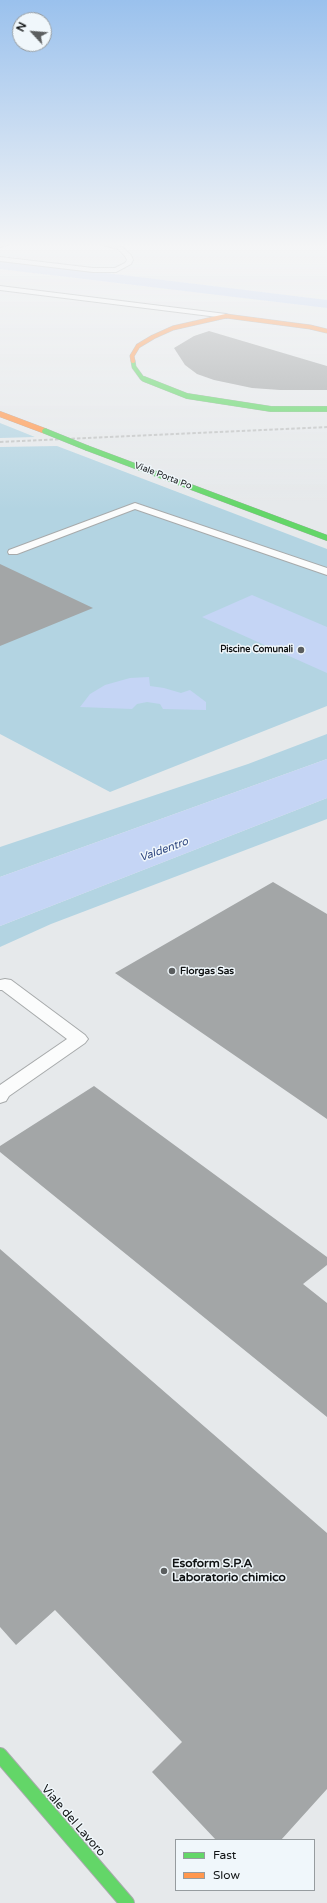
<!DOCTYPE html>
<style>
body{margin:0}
#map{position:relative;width:327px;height:1903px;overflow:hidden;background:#e6e9eb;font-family:"Varela Round",sans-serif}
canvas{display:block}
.legend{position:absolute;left:175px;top:1839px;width:140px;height:52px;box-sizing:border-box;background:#f0f7fb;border:1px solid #969c9f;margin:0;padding:5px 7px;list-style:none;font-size:12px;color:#101314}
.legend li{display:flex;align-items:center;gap:8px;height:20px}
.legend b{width:20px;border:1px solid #969c9f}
.north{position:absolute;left:12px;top:12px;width:40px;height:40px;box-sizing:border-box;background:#f0f7fb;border:1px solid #969c9f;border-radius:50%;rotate:296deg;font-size:11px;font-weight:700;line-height:16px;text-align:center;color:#101314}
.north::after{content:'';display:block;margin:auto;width:14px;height:18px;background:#5b5e5f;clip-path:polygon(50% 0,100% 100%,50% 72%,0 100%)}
</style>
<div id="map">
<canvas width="327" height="1903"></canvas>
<ul class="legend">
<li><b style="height:5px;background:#63d668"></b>Fast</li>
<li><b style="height:5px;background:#ff974d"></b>Slow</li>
</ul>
<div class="north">N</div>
</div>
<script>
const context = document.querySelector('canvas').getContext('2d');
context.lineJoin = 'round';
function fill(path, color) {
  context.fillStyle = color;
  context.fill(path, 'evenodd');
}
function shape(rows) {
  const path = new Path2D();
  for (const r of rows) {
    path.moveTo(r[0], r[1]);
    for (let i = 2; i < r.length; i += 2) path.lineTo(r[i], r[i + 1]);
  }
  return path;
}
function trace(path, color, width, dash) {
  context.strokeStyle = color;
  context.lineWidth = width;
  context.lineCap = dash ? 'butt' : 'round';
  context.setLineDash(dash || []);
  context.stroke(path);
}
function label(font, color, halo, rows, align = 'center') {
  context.font = font + ' "Varela Round",sans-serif';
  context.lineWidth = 3;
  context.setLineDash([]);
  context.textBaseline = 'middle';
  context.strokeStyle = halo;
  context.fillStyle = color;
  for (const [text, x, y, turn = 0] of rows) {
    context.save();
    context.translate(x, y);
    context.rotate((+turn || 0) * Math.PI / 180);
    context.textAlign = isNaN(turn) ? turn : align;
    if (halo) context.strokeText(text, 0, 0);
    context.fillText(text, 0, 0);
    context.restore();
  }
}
const green = shape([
 [0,423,35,437,0,438],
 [57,446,327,549,327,706,110,792,0,734,0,447],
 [327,734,327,759,0,877,0,847,248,764],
 [327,798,327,819,51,924,0,947,0,926]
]);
const water = shape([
 [0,260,327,300,327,308,0,269],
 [252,595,327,627,327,673,202,617],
 [149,677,150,686,164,688,181,693,190,690,206,702,206,710,163,709,160,704,147,702,137,704,132,709,80,707,90,694,105,685,130,678],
 [327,759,327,798,0,926,0,877]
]);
const building = shape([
 [209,331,327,366,327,390,280,390,252,388,214,380,197,374,185,365,174,348,194,336],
 [0,564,93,608,0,646],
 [273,882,327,914,327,1119,115,973],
 [94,1086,327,1257,327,1265,303,1284,327,1303,327,1417,0,1152,0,1146],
 [0,1249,327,1533,327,1789,281,1840,216,1840,152,1772,182,1742,55,1610,16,1645,0,1627]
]);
const lane = shape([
 [0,244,8,244,0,247,0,244],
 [101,244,110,244,122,247,131,255,133,260,131,264,116,272,93,272,0,261,0,257,93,268,115,268,125,263,127,260,125,256,118,249,101,244],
 [0,286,226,314,230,316,226,318,0,290,0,286],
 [135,503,327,568,327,575,135,509,17,554,9,554,8,552,9,550,135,503],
 [5,979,11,980,85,1035,88,1039,85,1043,9,1096,6,1101,0,1103,0,1085,67,1039,2,990,0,990,0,980,5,979]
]);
const fastFar2 = shape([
 [133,361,134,367,142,378,146,380]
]);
const fastFar1 = shape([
 [144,379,187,396,271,409,327,409],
 [87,448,327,538]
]);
const fast = shape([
 [0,1755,127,1903]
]);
const slowFar1 = shape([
 [133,361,132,356,138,346,153,337,173,328,226,316,310,327,327,331]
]);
const slow = shape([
 [0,414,45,431]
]);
const rail = shape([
 [0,442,327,427]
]);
const fastBridge = shape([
 [45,431,87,448]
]);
const markers = [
 [301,650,4,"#5b5e5f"],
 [172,971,4,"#5b5e5f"],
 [164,1571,4,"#5b5e5f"]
];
const farStreetnames = [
 ["Viale Porta Po",163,476,21]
];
const farPoinames = [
 ["Piscine Comunali",293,650]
];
const poiNames = [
 ["Florgas Sas",180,971]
];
const waterNames = [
 ["Valdentro",164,850,-20]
];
const nearPoinames = [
 ["Esoform S.P.A",172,1564],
 ["Laboratorio chimico",172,1578]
];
const nearStreetnames = [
 ["Viale del Lavoro",73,1821,49]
];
fill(green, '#b3d4e2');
fill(water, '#c5d5f5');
fill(building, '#a3a6a7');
trace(lane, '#a7aaab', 2);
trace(fastFar2, '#a7aaab', 5);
trace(fastFar1, '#a7aaab', 6);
trace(fast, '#a7aaab', 16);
trace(slowFar1, '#a7aaab', 5);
trace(slow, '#a7aaab', 6);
fill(lane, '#fbfcfc');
trace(fastFar2, '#63d668', 4);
trace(fastFar1, '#63d668', 5.5);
trace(fast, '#63d668', 14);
trace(slowFar1, '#ff974d', 4);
trace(slow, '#ff974d', 5.5);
trace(rail, '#c1c3c3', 2, [3.5, 2]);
trace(fastBridge, '#a7aaab', 6, []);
trace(fastBridge, '#63d668', 5.5);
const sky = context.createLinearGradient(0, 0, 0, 510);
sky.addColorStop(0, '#9ac1ed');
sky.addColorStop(0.48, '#f4f5f6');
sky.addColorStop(1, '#f4f5f600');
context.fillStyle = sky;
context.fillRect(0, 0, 327, 510);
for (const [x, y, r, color] of markers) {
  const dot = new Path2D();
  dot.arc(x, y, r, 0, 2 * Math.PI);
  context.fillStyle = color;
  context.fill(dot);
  trace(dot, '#f0f7fb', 1.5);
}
label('9px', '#101314', '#f0f7fb', farStreetnames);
label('bold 9px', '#101314', '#f0f7fb', farPoinames, 'right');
label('bold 10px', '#101314', '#f0f7fb', poiNames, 'left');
label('italic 11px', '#314981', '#f0f7fb', waterNames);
label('bold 12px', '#101314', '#f0f7fb', nearPoinames, 'left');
label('12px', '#101314', '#f0f7fb', nearStreetnames);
</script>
